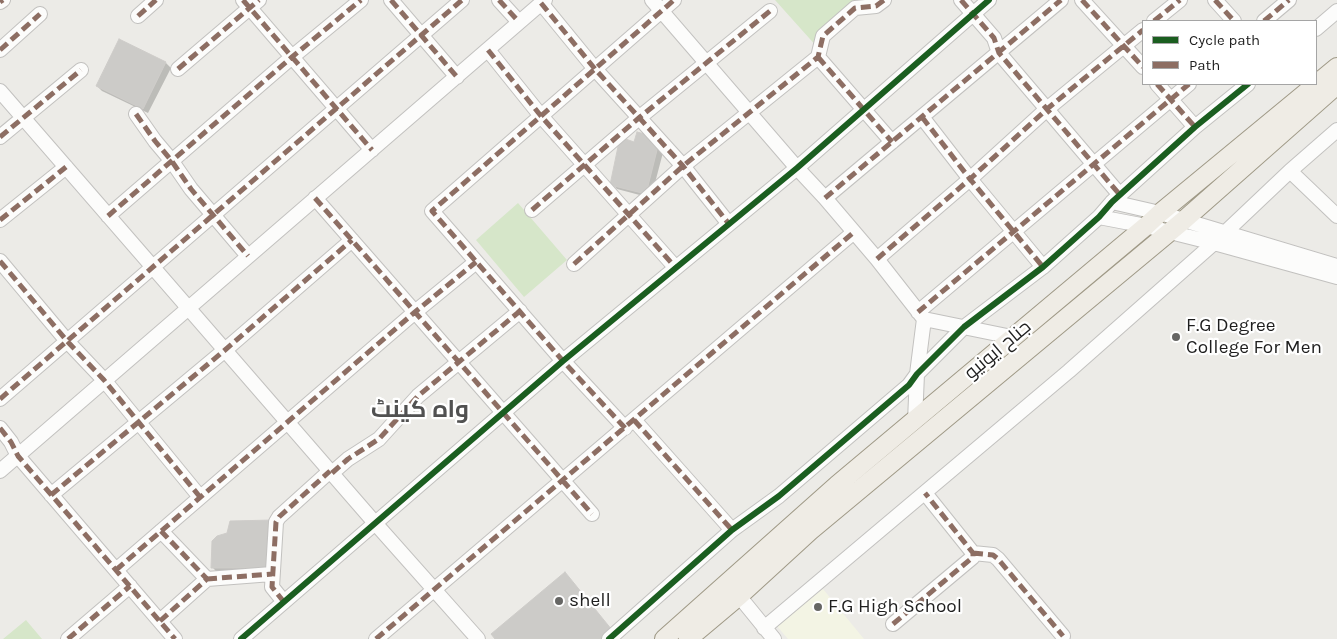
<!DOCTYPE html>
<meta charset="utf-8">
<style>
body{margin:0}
#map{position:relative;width:1337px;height:639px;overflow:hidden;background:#ecebe7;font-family:Karla,sans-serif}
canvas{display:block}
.legend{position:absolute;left:1142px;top:20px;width:175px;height:65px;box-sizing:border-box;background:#fff;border:1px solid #a5a5a5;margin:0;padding:6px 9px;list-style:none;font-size:15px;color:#1e1e1e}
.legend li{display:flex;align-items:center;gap:10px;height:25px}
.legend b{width:25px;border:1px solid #a5a5a5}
</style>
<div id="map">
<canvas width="1337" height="639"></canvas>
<ul class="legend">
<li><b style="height:6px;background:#1b5e20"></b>Cycle path</li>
<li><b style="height:6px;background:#8d6e63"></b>Path</li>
</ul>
</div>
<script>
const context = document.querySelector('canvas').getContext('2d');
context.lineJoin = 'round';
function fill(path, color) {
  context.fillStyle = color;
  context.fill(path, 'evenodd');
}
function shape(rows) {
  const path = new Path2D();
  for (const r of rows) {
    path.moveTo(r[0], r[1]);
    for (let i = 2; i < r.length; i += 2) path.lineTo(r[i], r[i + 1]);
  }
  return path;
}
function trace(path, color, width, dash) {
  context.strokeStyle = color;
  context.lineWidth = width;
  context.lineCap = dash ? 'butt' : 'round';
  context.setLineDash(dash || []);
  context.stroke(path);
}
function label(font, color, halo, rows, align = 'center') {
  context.font = font + ' Karla,Cairo,sans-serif';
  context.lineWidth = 4.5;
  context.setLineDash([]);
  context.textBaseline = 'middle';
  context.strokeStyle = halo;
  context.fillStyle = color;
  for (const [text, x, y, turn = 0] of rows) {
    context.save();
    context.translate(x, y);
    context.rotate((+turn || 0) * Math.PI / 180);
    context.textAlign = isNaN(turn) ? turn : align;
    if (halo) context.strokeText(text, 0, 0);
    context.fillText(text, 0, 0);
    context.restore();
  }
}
const education = shape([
 [823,589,864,639,788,639,776,625]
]);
const grass = shape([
 [775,0,868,0,818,48],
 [518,203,567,260,524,297,476,240],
 [26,620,42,639,3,639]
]);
const shadow = shape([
 [120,40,166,63,171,68,148,113,102,91,97,86],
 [635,144,665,145,651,198,617,189,612,184],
 [278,527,276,573,218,573,213,568]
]);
const building = shape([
 [119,39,166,62,143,109,96,86,119,39],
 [637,132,660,138,646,194,610,185,620,137,634,142,637,132],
 [274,520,271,568,211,568,212,541,217,536,227,533,230,521,274,520],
 [565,572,612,630,601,639,495,639,491,634,565,572]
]);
const minor = shape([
 [243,0,372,150],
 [391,0,457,77],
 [499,0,519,22],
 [652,0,797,168,825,198,877,259,924,319,1012,337],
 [961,0,994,38,999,53,1120,195],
 [1082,0,1143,67],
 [1215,0,1234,21],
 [0,2,3,0],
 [541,3,595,69,683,166,729,224],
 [138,16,156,0],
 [1154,21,1180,0],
 [1264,21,1289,0],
 [1316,29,1337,11],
 [0,50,40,14],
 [488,50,541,116,676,268],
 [818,57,892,142],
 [178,69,259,0],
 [1157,84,1195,127],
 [0,91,375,523,478,639],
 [136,114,155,141,171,160,191,189,248,256],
 [922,117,970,179,1043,267],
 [0,137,81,70],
 [1290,171,1337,216],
 [315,198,592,514],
 [825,198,1061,0],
 [1112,202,1160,213,1337,266],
 [532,210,640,117,770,11],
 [108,216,292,57,361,0],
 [1099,217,1146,226,1214,243,1337,277],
 [0,220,66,167],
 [877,259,970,179,1047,109,1143,30],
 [0,261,67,341,104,380,200,497],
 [574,264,683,166,818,57,823,36,855,8,876,6,884,0],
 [918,312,1189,84],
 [0,399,462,0],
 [634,420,732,530],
 [915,421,917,374,924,319],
 [0,428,11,442,18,456,175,639],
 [625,428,563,361,432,211,674,0],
 [0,471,545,0],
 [332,473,348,459,379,439,418,396,520,311],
 [51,495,225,350,352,240],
 [973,553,993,555,998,559,1063,636],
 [116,570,415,312,476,262],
 [207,579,272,574],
 [739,596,774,639],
 [284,602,272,587,276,522,279,517,330,471],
 [160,621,207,579,161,531],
 [893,624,973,557,973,553,925,493],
 [764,628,1069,371,1214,243,1290,171,1337,130],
 [68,639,130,586],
 [241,639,563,361,797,168,989,0],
 [376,639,854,232],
 [609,639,732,530,779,496,909,385,917,374,964,327,1043,267,1099,217,1112,202,1195,127,1248,84]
]);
const major = shape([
 [664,639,837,485,1146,226,1160,213,1337,67],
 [688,639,739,596,810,531,1184,220,1337,85]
]);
const quiet = shape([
 [243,0,372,150],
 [391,0,457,77],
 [499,0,519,22],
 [961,0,994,38,999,53,1120,195],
 [1082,0,1143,67],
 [1215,0,1234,21],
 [0,2,3,0],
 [541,3,595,69,683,166,729,224],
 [138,16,156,0],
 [1154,21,1180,0],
 [1264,21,1289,0],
 [0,50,40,14],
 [488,50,541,116,676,268],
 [818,57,892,142],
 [178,69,259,0],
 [1157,84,1195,127],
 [136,114,155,141,171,160,191,189,248,256],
 [922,117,970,179,1043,267],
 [0,137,81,70],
 [315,198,592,514],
 [825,198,1061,0],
 [532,210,640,117,770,11],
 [108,216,292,57,361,0],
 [0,220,66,167],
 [877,259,970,179,1047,109,1143,30],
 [0,261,67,341,104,380,200,497],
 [574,264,683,166,818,57,823,36,855,8,876,6,884,0],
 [918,312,1189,84],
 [0,399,462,0],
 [634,420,732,530],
 [0,428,11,442,18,456,175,639],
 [625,428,563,361,432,211,674,0],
 [332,473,348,459,379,439,418,396,520,311],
 [51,495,225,350,352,240],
 [973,553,993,555,998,559,1063,636],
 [116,570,415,312,476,262],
 [207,579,272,574],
 [284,602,272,587,276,522,279,517,330,471],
 [160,621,207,579,161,531],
 [893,624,973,557,973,553,925,493],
 [68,639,130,586],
 [376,639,854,232]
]);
const cycleway = shape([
 [241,639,563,361,797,168,989,0],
 [609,639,732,530,779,496,909,385,917,374,964,327,1043,267,1099,217,1112,202,1195,127,1248,84]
]);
const markers = [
 [1176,337,5,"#666664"],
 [559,601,5,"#666664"],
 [818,607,5,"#666664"]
];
const poiNames = [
 ["F.G Degree",1186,326],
 ["College For Men",1186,348],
 ["shell",569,601],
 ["F.G High School",828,607]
];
const streetNames = [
 ["جناح ایونیو",998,350,-40]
];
const districtNames = [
 ["واہ کینٹ",420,410]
];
fill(education, '#f3f4e4');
fill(grass, '#d6e6c9');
fill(shadow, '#0003');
fill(building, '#cccbc8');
trace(building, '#ceccc9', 1);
trace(minor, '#c2c1bf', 16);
trace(major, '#9f9986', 20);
trace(minor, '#fcfcfb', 14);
trace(major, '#efece5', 18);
trace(quiet, '#8d6e63', 5, [10, 5]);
trace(cycleway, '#1b5e20', 6);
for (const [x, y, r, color] of markers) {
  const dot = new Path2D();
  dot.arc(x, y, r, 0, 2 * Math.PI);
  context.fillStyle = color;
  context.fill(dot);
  trace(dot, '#fff', 2);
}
label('19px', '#1e1e1e', '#fff', poiNames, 'left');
label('19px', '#1e1e1e', '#fff', streetNames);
label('bold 24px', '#515151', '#fff', districtNames);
</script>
